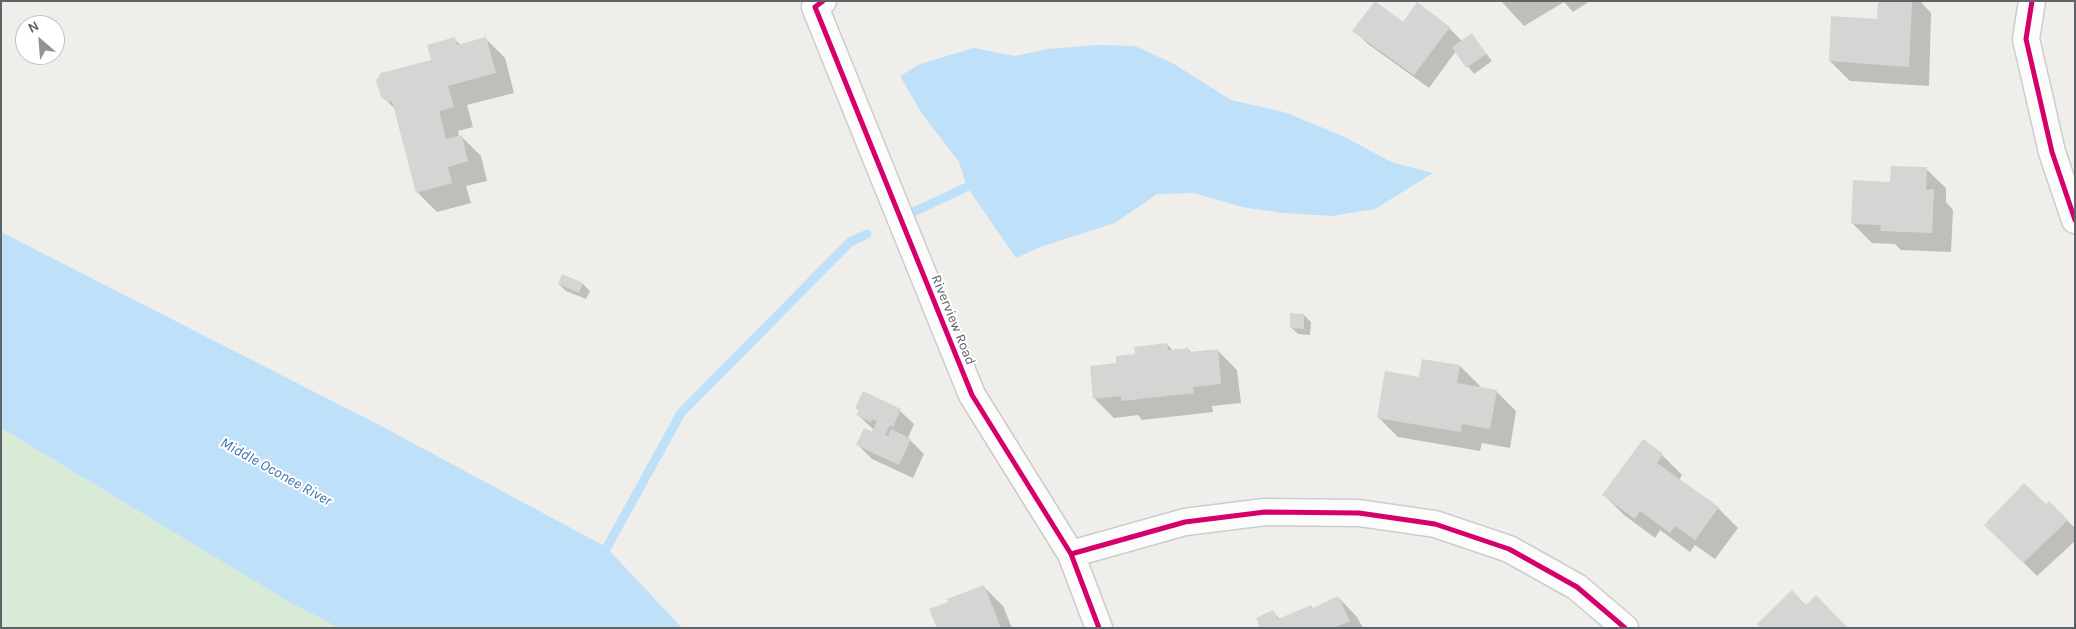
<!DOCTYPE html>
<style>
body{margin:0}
#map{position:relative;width:2076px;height:629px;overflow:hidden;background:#efeeea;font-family:Karla,sans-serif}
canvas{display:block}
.frame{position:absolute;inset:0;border:2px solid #5f6368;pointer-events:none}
.north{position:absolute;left:15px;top:15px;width:50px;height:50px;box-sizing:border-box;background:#fff;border:1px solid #bfc1c3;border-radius:50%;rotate:333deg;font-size:14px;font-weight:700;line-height:20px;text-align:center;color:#5f6368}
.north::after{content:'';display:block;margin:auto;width:18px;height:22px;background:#919496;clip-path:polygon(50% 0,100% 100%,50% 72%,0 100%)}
</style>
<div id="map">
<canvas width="2076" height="629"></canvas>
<div class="frame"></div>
<div class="north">N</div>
</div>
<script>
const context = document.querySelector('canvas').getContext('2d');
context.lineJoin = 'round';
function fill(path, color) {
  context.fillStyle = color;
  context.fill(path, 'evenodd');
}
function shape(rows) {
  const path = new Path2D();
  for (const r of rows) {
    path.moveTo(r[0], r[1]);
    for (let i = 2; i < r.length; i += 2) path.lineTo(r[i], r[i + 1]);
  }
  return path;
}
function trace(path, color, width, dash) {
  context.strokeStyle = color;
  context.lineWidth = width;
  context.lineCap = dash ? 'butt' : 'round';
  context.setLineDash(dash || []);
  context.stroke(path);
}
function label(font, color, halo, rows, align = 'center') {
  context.font = font + ' Karla,sans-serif';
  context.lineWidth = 4;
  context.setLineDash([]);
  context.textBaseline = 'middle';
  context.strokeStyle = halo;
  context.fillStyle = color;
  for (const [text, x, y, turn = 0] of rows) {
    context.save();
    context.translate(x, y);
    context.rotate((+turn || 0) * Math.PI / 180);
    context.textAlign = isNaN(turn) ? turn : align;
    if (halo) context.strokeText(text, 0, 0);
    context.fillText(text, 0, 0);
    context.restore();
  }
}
const green = shape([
 [1,428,291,603,339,628,1,628]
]);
const water = shape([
 [1098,45,1135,46,1174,64,1231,100,1284,112,1345,137,1391,162,1433,173,1375,209,1332,216,1283,213,1242,207,1194,193,1157,194,1115,223,1040,247,1016,258,967,187,959,162,922,114,900,76,920,64,974,48,1014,56,1048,49],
 [1,232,383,427,606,547,682,628,339,628,291,603,1,428]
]);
const shadow = shape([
 [1501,1,1590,1,1573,12,1564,2,1524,26],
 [1879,1,1920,1,1931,13,1929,86,1850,81,1830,61,1878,20],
 [1403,23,1449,28,1462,41,1472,35,1492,61,1474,74,1456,51,1429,88,1368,44,1354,31],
 [454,39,461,45,486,39,505,58,514,93,467,105,473,127,458,131,459,137,461,136,481,156,487,181,466,186,471,203,437,212,417,192,396,110,382,96,433,61],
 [1926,169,1946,188,1946,202,1953,210,1951,252,1901,250,1895,244,1872,243,1852,223,1892,183],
 [562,276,583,284,590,291,586,299,566,291,559,284],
 [1304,315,1311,322,1310,335,1298,334,1291,327],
 [1167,344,1173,351,1188,349,1192,353,1217,350,1237,370,1241,403,1212,406,1213,412,1142,420,1138,415,1114,418,1094,398,1118,364],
 [1423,360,1460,366,1480,386,1479,388,1496,391,1516,411,1510,448,1482,443,1480,451,1398,437,1378,417,1420,378],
 [864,393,900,411,914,424,908,438,924,454,913,478,872,459,858,445,874,430,858,415,860,411,856,408],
 [1643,441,1662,455,1682,475,1679,480,1718,508,1738,528,1715,559,1695,545,1690,552,1660,530,1655,538,1624,515,1604,495],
 [2049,503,2075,528,2075,541,2037,576,1986,525,2046,506],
 [983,586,1003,606,1012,628,938,628],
 [1338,597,1357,617,1363,628,1261,628,1273,612,1280,619,1314,609]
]);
const stream = shape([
 [911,213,967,187],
 [601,558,681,413,850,242,867,234]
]);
const building = shape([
 [1375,1,1403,22,1417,2,1450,27,1414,75,1352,31],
 [1878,1,1912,1,1909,67,1829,61,1831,16,1877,19],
 [1472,33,1486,54,1466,68,1452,47],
 [455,37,457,45,486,37,496,73,448,86,454,107,439,111,446,139,462,135,468,161,448,167,452,183,416,193,392,101,388,102,381,97,376,81,381,73,431,60,427,45],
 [1891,166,1927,167,1926,190,1934,189,1932,233,1880,231,1881,225,1851,224,1853,180,1890,182],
 [562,274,583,283,579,293,558,284],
 [1290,313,1304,314,1304,329,1290,328],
 [1167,343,1168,350,1188,348,1189,352,1218,349,1221,384,1193,387,1194,393,1121,401,1121,396,1093,399,1090,366,1116,363,1116,356,1135,354,1134,347],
 [1422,359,1460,365,1457,383,1497,390,1490,429,1462,424,1461,432,1377,418,1385,371,1419,377],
 [863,391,901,409,893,427,890,425,885,435,888,436,891,429,911,439,899,465,856,445,864,428,872,432,877,421,872,419,871,422,856,415,859,410,855,408],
 [1643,439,1663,454,1657,463,1719,507,1695,540,1675,526,1670,533,1640,511,1635,519,1602,495],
 [2024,483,2046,504,2049,501,2068,520,2023,563,1984,525],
 [984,585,1001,628,937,628,929,609,948,602,947,599],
 [1792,590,1806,605,1816,595,1848,628,1761,628,1757,624],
 [1338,596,1350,621,1334,628,1260,628,1256,618,1273,610,1278,619,1311,605,1313,608]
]);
const minor = shape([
 [823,1,815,7,972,395,1071,554,1099,628],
 [2032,1,2026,39,2052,152,2075,220],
 [1071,554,1185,522,1265,512,1359,513,1435,524,1509,549,1577,587,1625,628]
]);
const cycleway = shape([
 [823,1,815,7,972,395,1071,554,1099,628],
 [2032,1,2026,39,2052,152,2075,220],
 [1071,554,1185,522,1265,512,1359,513,1435,524,1509,549,1577,587,1625,628]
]);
const streetNames = [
 ["Riverview Road",953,320,68]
];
const waterNames = [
 ["Middle Oconee River",276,472,29]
];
fill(green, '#d8ebd6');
fill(water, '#bfe0f9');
fill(shadow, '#0003');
trace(stream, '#bfe0f9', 9);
fill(building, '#d6d5d3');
trace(minor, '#cbcccc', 29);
trace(minor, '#fdfcfc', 26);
trace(cycleway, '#d6006c', 5);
label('14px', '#5f6368', '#fff', streetNames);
label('italic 15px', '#4174aa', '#fff', waterNames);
</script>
